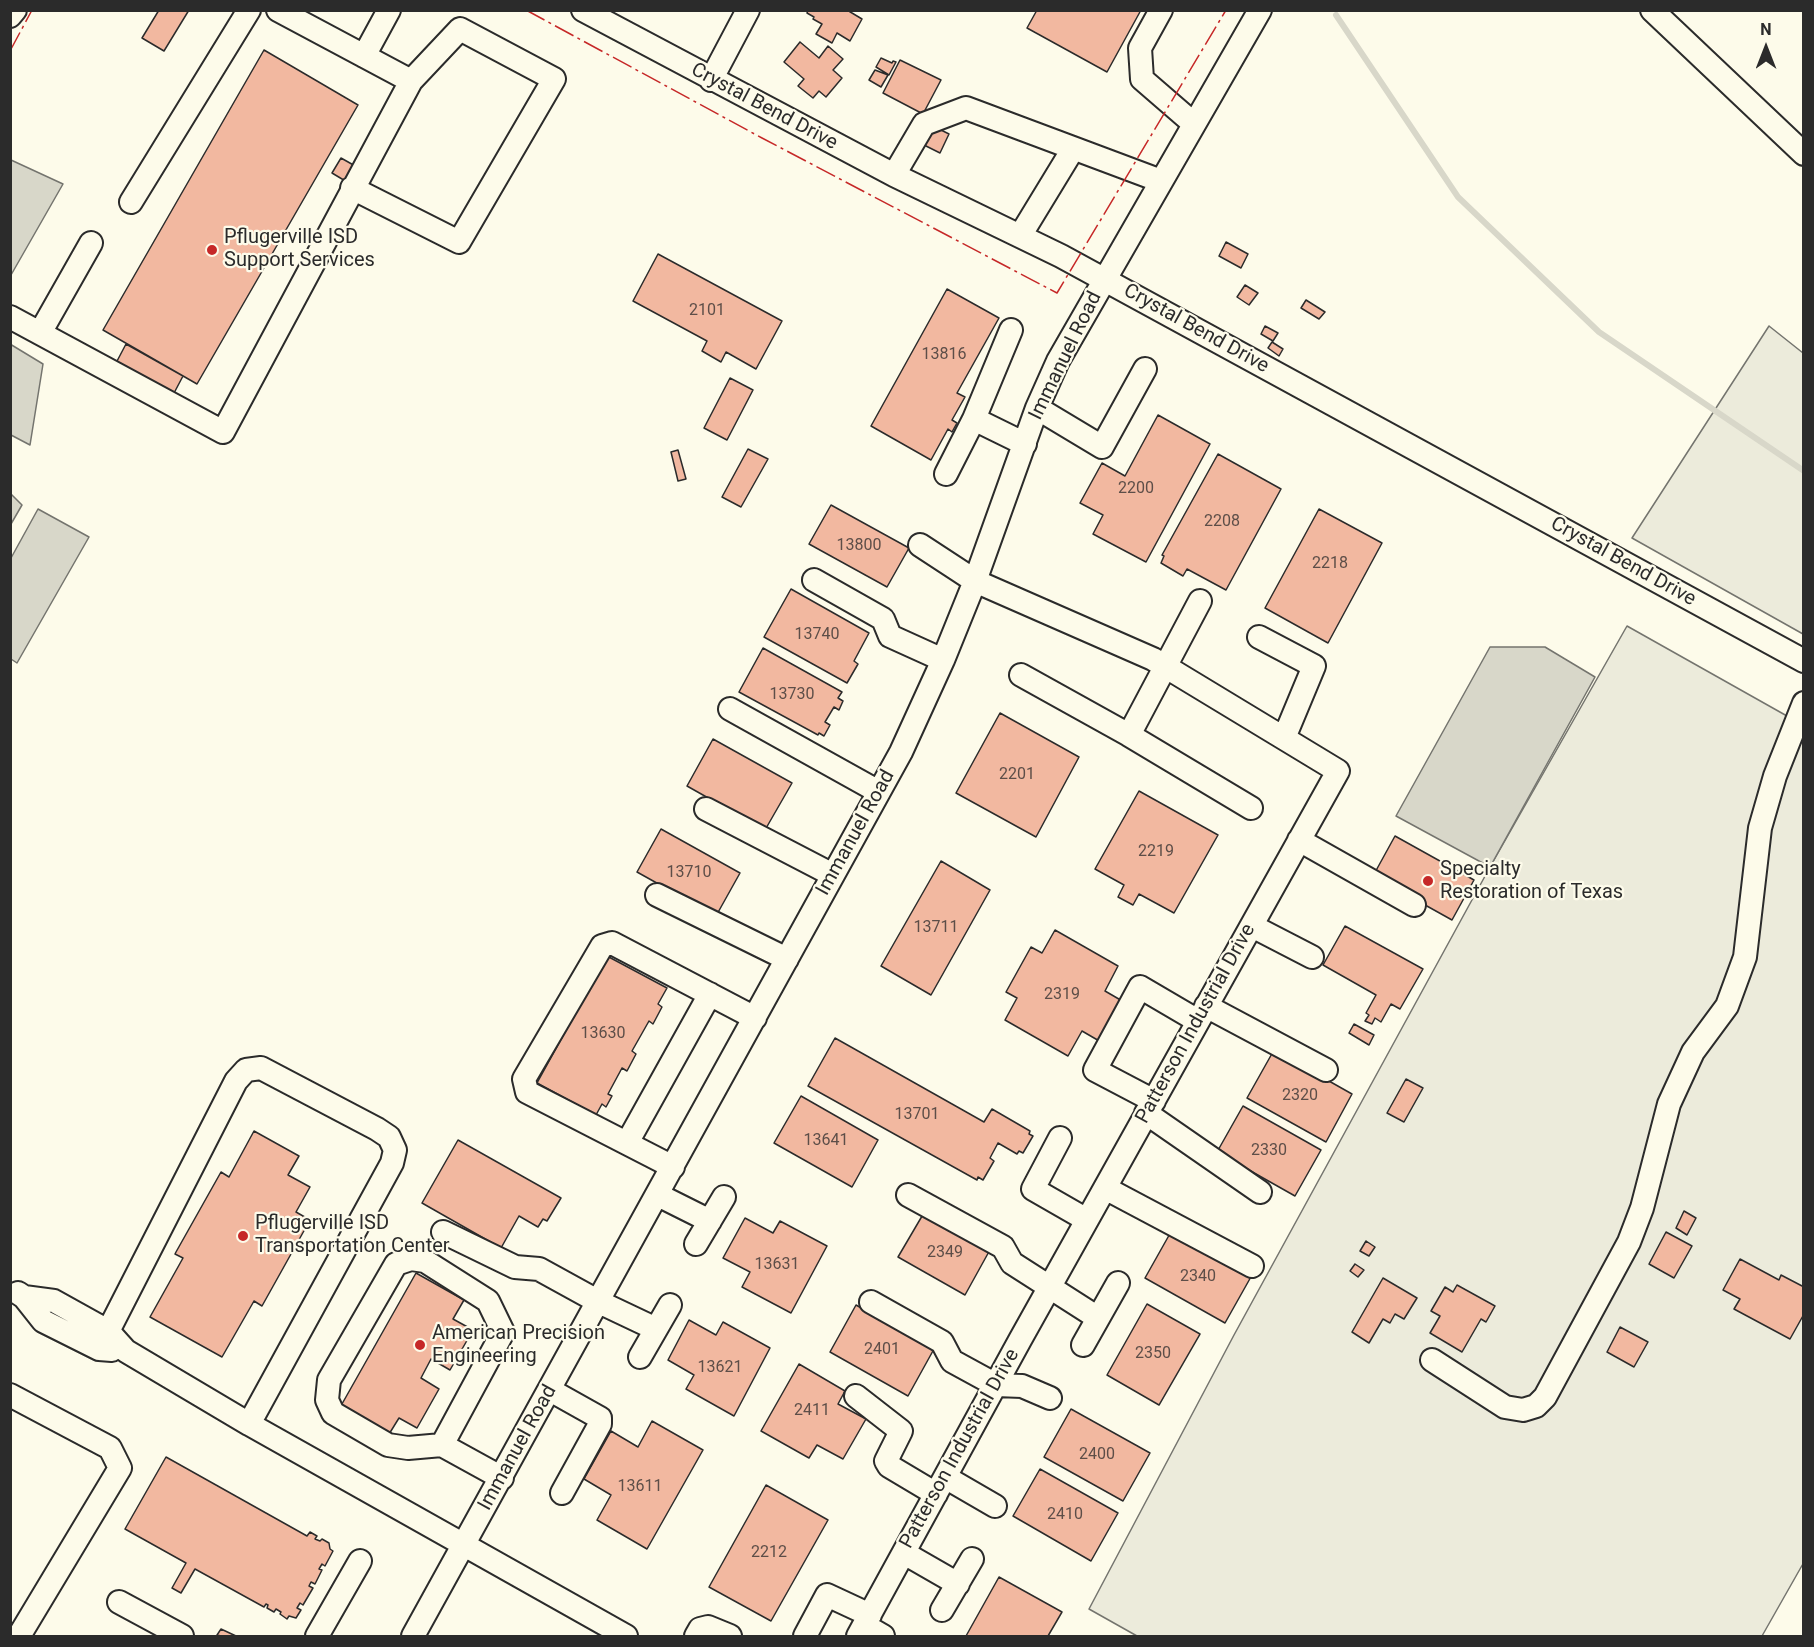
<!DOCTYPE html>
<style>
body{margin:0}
#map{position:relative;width:1814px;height:1647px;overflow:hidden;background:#fdfbea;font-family:Roboto,sans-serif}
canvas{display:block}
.frame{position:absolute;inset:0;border:12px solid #2b2b2b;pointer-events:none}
.north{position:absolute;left:1736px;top:18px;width:60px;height:60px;-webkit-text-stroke:4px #fdfbea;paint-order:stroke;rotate:0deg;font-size:16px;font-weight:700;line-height:24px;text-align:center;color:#2b2b2b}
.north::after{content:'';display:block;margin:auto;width:21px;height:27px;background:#2b2b2b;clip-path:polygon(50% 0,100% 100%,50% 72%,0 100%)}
</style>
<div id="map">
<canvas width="1814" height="1647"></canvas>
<div class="frame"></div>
<div class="north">N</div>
</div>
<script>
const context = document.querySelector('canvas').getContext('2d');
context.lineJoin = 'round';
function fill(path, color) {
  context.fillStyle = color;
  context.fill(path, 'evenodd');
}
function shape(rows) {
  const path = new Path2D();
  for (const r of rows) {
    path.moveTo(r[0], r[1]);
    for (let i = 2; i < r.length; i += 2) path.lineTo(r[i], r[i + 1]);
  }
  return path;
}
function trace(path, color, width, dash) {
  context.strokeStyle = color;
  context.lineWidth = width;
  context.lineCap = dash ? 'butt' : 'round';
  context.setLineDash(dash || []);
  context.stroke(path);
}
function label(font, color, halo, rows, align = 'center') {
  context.font = font + ' Roboto,sans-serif';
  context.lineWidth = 4.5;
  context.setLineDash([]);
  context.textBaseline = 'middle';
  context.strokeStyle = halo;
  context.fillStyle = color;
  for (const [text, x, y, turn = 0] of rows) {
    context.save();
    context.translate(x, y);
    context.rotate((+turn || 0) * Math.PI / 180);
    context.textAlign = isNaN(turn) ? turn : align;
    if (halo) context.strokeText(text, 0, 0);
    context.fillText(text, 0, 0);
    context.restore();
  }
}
const green = shape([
 [1769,326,1803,353,1803,634,1632,538,1769,326],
 [1627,626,1803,725,1804,1562,1762,1636,1137,1636,1089,1609,1234,1335,1490,867,1627,626]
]);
const water = shape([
 [11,160,63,184,11,275,11,160],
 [10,344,43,364,30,445,11,435,10,344],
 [11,494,22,505,11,524,11,494],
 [38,509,89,537,17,663,11,659,11,558,38,509],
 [1490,647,1545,647,1595,677,1490,867,1396,816,1490,647]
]);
const stream = shape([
 [1336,15,1458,197,1599,332,1804,471]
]);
const building = shape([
 [159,10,189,10,164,51,142,38,159,10],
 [808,10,847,10,862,19,850,41,837,33,832,43,816,34,822,24,813,19,814,17,807,13,808,10],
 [1037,10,1141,10,1107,72,1027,28,1037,10],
 [800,42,819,58,828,46,843,59,833,70,842,78,826,97,819,91,813,98,798,86,804,79,784,62,800,42],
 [264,50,358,105,197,384,103,330,264,50],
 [881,58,892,63,893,61,896,62,889,75,876,67,881,58],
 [900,60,941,80,923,114,883,93,900,60],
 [875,70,888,75,881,87,869,80,875,70],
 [929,124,949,134,940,153,920,143,929,124],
 [341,158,357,167,347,182,332,173,341,158],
 [1226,242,1248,254,1241,268,1219,256,1226,242],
 [658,254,782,321,756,369,726,352,721,362,702,351,707,341,633,301,658,254],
 [1245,285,1258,293,1249,305,1237,297,1245,285],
 [947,289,999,318,957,393,965,397,952,420,957,423,952,432,948,429,931,460,871,426,947,289],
 [1306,300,1325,312,1319,319,1301,308,1306,300],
 [1265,326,1278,333,1273,341,1261,334,1265,326],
 [1272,342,1283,349,1279,356,1268,348,1272,342],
 [126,344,183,376,173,395,116,363,126,344],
 [730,378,753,390,727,440,704,428,730,378],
 [1158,415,1210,444,1146,562,1093,534,1103,515,1080,503,1102,463,1125,476,1158,415],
 [748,449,768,459,741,507,722,497,748,449],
 [678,450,686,479,678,481,671,452,678,450],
 [1218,454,1281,489,1226,590,1187,569,1183,576,1161,563,1164,556,1162,555,1218,454],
 [831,505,909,548,887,587,809,544,831,505],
 [1319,509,1382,543,1328,643,1265,608,1319,509],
 [791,589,869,633,854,661,858,664,847,683,764,637,791,589],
 [763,648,842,692,838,698,843,701,839,710,834,707,825,722,830,725,824,736,819,733,818,735,739,692,763,648],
 [1000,713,1079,757,1036,837,956,793,1000,713],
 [713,739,792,783,765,830,687,786,713,739],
 [1139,791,1218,835,1174,913,1139,894,1133,905,1118,897,1124,885,1095,869,1139,791],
 [661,829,740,873,716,916,637,872,661,829],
 [1395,836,1474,880,1452,920,1373,876,1395,836],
 [941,861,990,890,931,995,881,966,941,861],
 [1345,926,1423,969,1400,1009,1391,1004,1381,1022,1375,1018,1372,1024,1365,1021,1369,1015,1366,1013,1376,995,1323,965,1345,926],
 [1055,930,1118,966,1105,991,1124,1002,1101,1042,1082,1031,1068,1056,1005,1020,1017,998,1006,992,1031,947,1042,953,1055,930],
 [607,956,667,988,658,1004,662,1007,653,1024,649,1021,632,1051,636,1054,627,1071,622,1068,608,1094,612,1096,606,1107,602,1104,596,1115,537,1083,607,956],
 [1354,1024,1374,1035,1369,1045,1349,1033,1354,1024],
 [835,1038,984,1122,992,1109,1030,1131,1029,1134,1033,1136,1023,1153,1019,1151,1017,1154,998,1143,990,1158,994,1161,983,1180,978,1177,977,1180,808,1086,835,1038],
 [1274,1050,1352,1094,1326,1142,1247,1098,1274,1050],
 [1406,1079,1423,1088,1404,1122,1387,1113,1406,1079],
 [801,1096,878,1140,852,1187,774,1143,801,1096],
 [1243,1106,1321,1150,1295,1196,1217,1152,1243,1106],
 [254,1131,299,1156,288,1175,310,1187,296,1212,310,1220,262,1306,254,1301,222,1357,150,1317,183,1258,175,1254,176,1252,221,1172,229,1177,254,1131],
 [458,1140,561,1198,547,1221,543,1219,538,1227,519,1216,501,1248,422,1203,458,1140],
 [925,1211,991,1248,965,1295,898,1257,925,1211],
 [1684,1211,1696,1218,1687,1235,1676,1228,1684,1211],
 [745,1218,773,1233,780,1221,827,1246,791,1313,742,1287,750,1272,723,1258,745,1218],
 [1172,1230,1252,1275,1225,1323,1145,1278,1172,1230],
 [1666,1232,1692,1246,1674,1278,1649,1264,1666,1232],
 [1366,1241,1375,1247,1369,1256,1360,1251,1366,1241],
 [1740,1259,1779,1280,1781,1275,1804,1287,1804,1314,1790,1339,1734,1309,1740,1299,1723,1290,1740,1259],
 [1355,1264,1364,1270,1358,1277,1350,1271,1355,1264],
 [416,1273,464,1300,453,1319,473,1330,450,1370,431,1359,421,1378,439,1389,417,1428,399,1418,386,1439,338,1411,416,1273],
 [1383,1278,1417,1298,1404,1319,1395,1314,1390,1323,1383,1319,1369,1343,1352,1332,1383,1278],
 [1457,1285,1495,1306,1486,1322,1481,1319,1462,1352,1430,1333,1440,1316,1431,1311,1445,1287,1453,1292,1457,1285],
 [1147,1304,1200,1334,1159,1405,1107,1375,1147,1304],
 [856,1305,934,1349,908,1396,830,1352,856,1305],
 [689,1320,716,1335,723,1322,770,1348,734,1416,686,1389,694,1375,668,1360,689,1320],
 [1620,1327,1648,1342,1634,1367,1607,1352,1620,1327],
 [799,1364,845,1391,838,1404,866,1419,843,1459,817,1445,809,1458,761,1431,799,1364],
 [1071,1409,1150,1453,1123,1501,1044,1457,1071,1409],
 [652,1421,703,1450,647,1549,597,1520,611,1495,584,1479,611,1431,638,1447,652,1421],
 [166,1457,307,1536,310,1532,317,1536,315,1539,320,1541,322,1539,329,1543,330,1549,333,1551,325,1566,322,1564,319,1569,322,1570,315,1584,311,1582,309,1586,313,1588,303,1605,300,1603,297,1608,301,1610,296,1618,289,1616,287,1619,280,1614,281,1612,276,1609,274,1612,267,1608,268,1605,266,1604,264,1607,195,1569,181,1593,172,1588,186,1563,125,1529,166,1457],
 [1040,1469,1118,1513,1091,1561,1013,1516,1040,1469],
 [766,1485,828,1520,771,1621,709,1587,766,1485],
 [999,1577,1062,1612,1048,1636,966,1636,999,1577],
 [221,1629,236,1636,221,1636,217,1635,221,1629]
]);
const minor = shape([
 [583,10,894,175,1061,256,1804,661],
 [1161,10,1140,48,1142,79,1194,124],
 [1652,10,1804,154],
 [10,16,15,10],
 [364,56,389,10],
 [711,80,748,10],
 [894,175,924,124,966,108,1161,181],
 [352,188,459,242,554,79,460,29,411,81],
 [131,202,249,10],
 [1020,236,1073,149],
 [10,317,223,432,411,81,278,10],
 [1011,330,974,419,1025,444],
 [40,333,91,243],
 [1037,408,1102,447,1145,369],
 [946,474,974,419],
 [814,580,883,619,890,636,943,660],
 [1259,637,1314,666,1284,738],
 [1021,675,1129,735,1200,601],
 [730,709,879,792],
 [1129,735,1251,808],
 [706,809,833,875],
 [1299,840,1414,905],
 [657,895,787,959],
 [1252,926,1312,957],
 [1206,1006,1326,1070],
 [1154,1101,1095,1070,1140,987,1198,1021],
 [1146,1113,1260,1192],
 [1060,1138,1033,1189,1087,1220],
 [627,1143,710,994],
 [673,1167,527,1092,524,1079,602,946,612,943,755,1018],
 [1105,1188,1252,1266],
 [658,1195,710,1221],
 [908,1195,1003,1247,1012,1263,1098,1318],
 [443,1232,515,1267,539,1269,599,1302,656,1329],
 [696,1244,724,1197],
 [18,1293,24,1297,43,1321,99,1349,112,1350],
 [24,1297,54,1301,108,1331,126,1351,249,1424,626,1636],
 [871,1302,942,1342,952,1361,996,1385,1022,1386,1050,1398],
 [1083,1345,1118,1283],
 [99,1349,236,1081,246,1070,261,1068,377,1129,389,1137,395,1150,392,1163,249,1424],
 [640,1357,670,1305],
 [1432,1360,1505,1407,1523,1410,1536,1406,1545,1397,1629,1242,1642,1208,1669,1104,1693,1052,1727,1006,1745,957,1760,828,1775,776,1804,703],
 [550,1390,600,1418,600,1424,562,1493],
 [10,1395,110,1448,120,1468,19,1636],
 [856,1396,901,1431,886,1461,889,1466,936,1494],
 [442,1445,503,1332,488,1301,425,1261,411,1259,396,1264,329,1380,327,1400,333,1413,388,1445,408,1448,442,1445,502,1478],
 [945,1477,995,1506],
 [904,1553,958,1584],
 [119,1602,182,1636],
 [942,1610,972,1559],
 [864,1625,883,1636],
 [317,1636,360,1561],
 [413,1636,901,752,943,660,975,581,1037,408,1058,361,1260,10],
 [696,1636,700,1629,708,1627,730,1636],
 [805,1636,827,1595,870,1615],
 [858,1636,1020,1340,1338,771,1153,659,975,581,920,545]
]);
const power = shape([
 [526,10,762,138,1057,293,1226,10],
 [10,51,32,10]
]);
const markers = [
 [212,250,6,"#c62828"],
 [1428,881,6,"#c62828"],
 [243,1236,6,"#c62828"],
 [420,1345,6,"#c62828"]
];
const numberNames = [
 ["2101",707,311],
 ["13816",944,355],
 ["2200",1136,489],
 ["2208",1222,522],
 ["13800",859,546],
 ["2218",1330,564],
 ["13740",817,635],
 ["13730",792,695],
 ["2201",1017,775],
 ["2219",1156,852],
 ["13710",689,873],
 ["13711",936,928],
 ["2319",1062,995],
 ["13630",603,1034],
 ["2320",1300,1096],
 ["13701",917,1115],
 ["13641",826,1141],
 ["2330",1269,1151],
 ["2349",945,1253],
 ["13631",777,1265],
 ["2340",1198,1277],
 ["2401",882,1350],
 ["2350",1153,1354],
 ["13621",720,1368],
 ["2411",812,1411],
 ["2400",1097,1455],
 ["13611",640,1487],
 ["2410",1065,1515],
 ["2212",769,1553]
];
const streetNames = [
 ["Crystal Bend Drive",764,107,28],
 ["Crystal Bend Drive",1196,329,29],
 ["Immanuel Road",1066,356,-64],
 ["Crystal Bend Drive",1623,562,29],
 ["Immanuel Road",856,833,-61],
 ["Patterson Industrial Drive",1196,1024,-61],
 ["Immanuel Road",518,1448,-61],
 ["Patterson Industrial Drive",960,1449,-61]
];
const poiNames = [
 ["Pflugerville ISD",224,238],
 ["Support Services",224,261],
 ["Specialty",1440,870],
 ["Restoration of Texas",1440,893],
 ["Pflugerville ISD",255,1224],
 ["Transportation Center",255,1247],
 ["American Precision",432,1334],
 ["Engineering",432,1357]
];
fill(green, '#ecebdb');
trace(green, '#74746e', 1.5);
fill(water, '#d8d7c9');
trace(water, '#74746e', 1.5);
trace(stream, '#d8d7c9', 6);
fill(building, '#f2b8a0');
trace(building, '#2b2b2b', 1.5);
trace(minor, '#2b2b2b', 26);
trace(minor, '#fdfbea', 22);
trace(power, '#c62828', 1.5, [21, 4.5, 3, 4.5]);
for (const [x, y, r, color] of markers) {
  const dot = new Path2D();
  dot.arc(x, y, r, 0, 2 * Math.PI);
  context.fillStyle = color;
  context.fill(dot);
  trace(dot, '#fdfbea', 2);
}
label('16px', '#5d4e48', null, numberNames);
label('20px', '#2b2b2b', '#fdfbea', streetNames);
label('20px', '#2b2b2b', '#fdfbea', poiNames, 'left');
</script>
